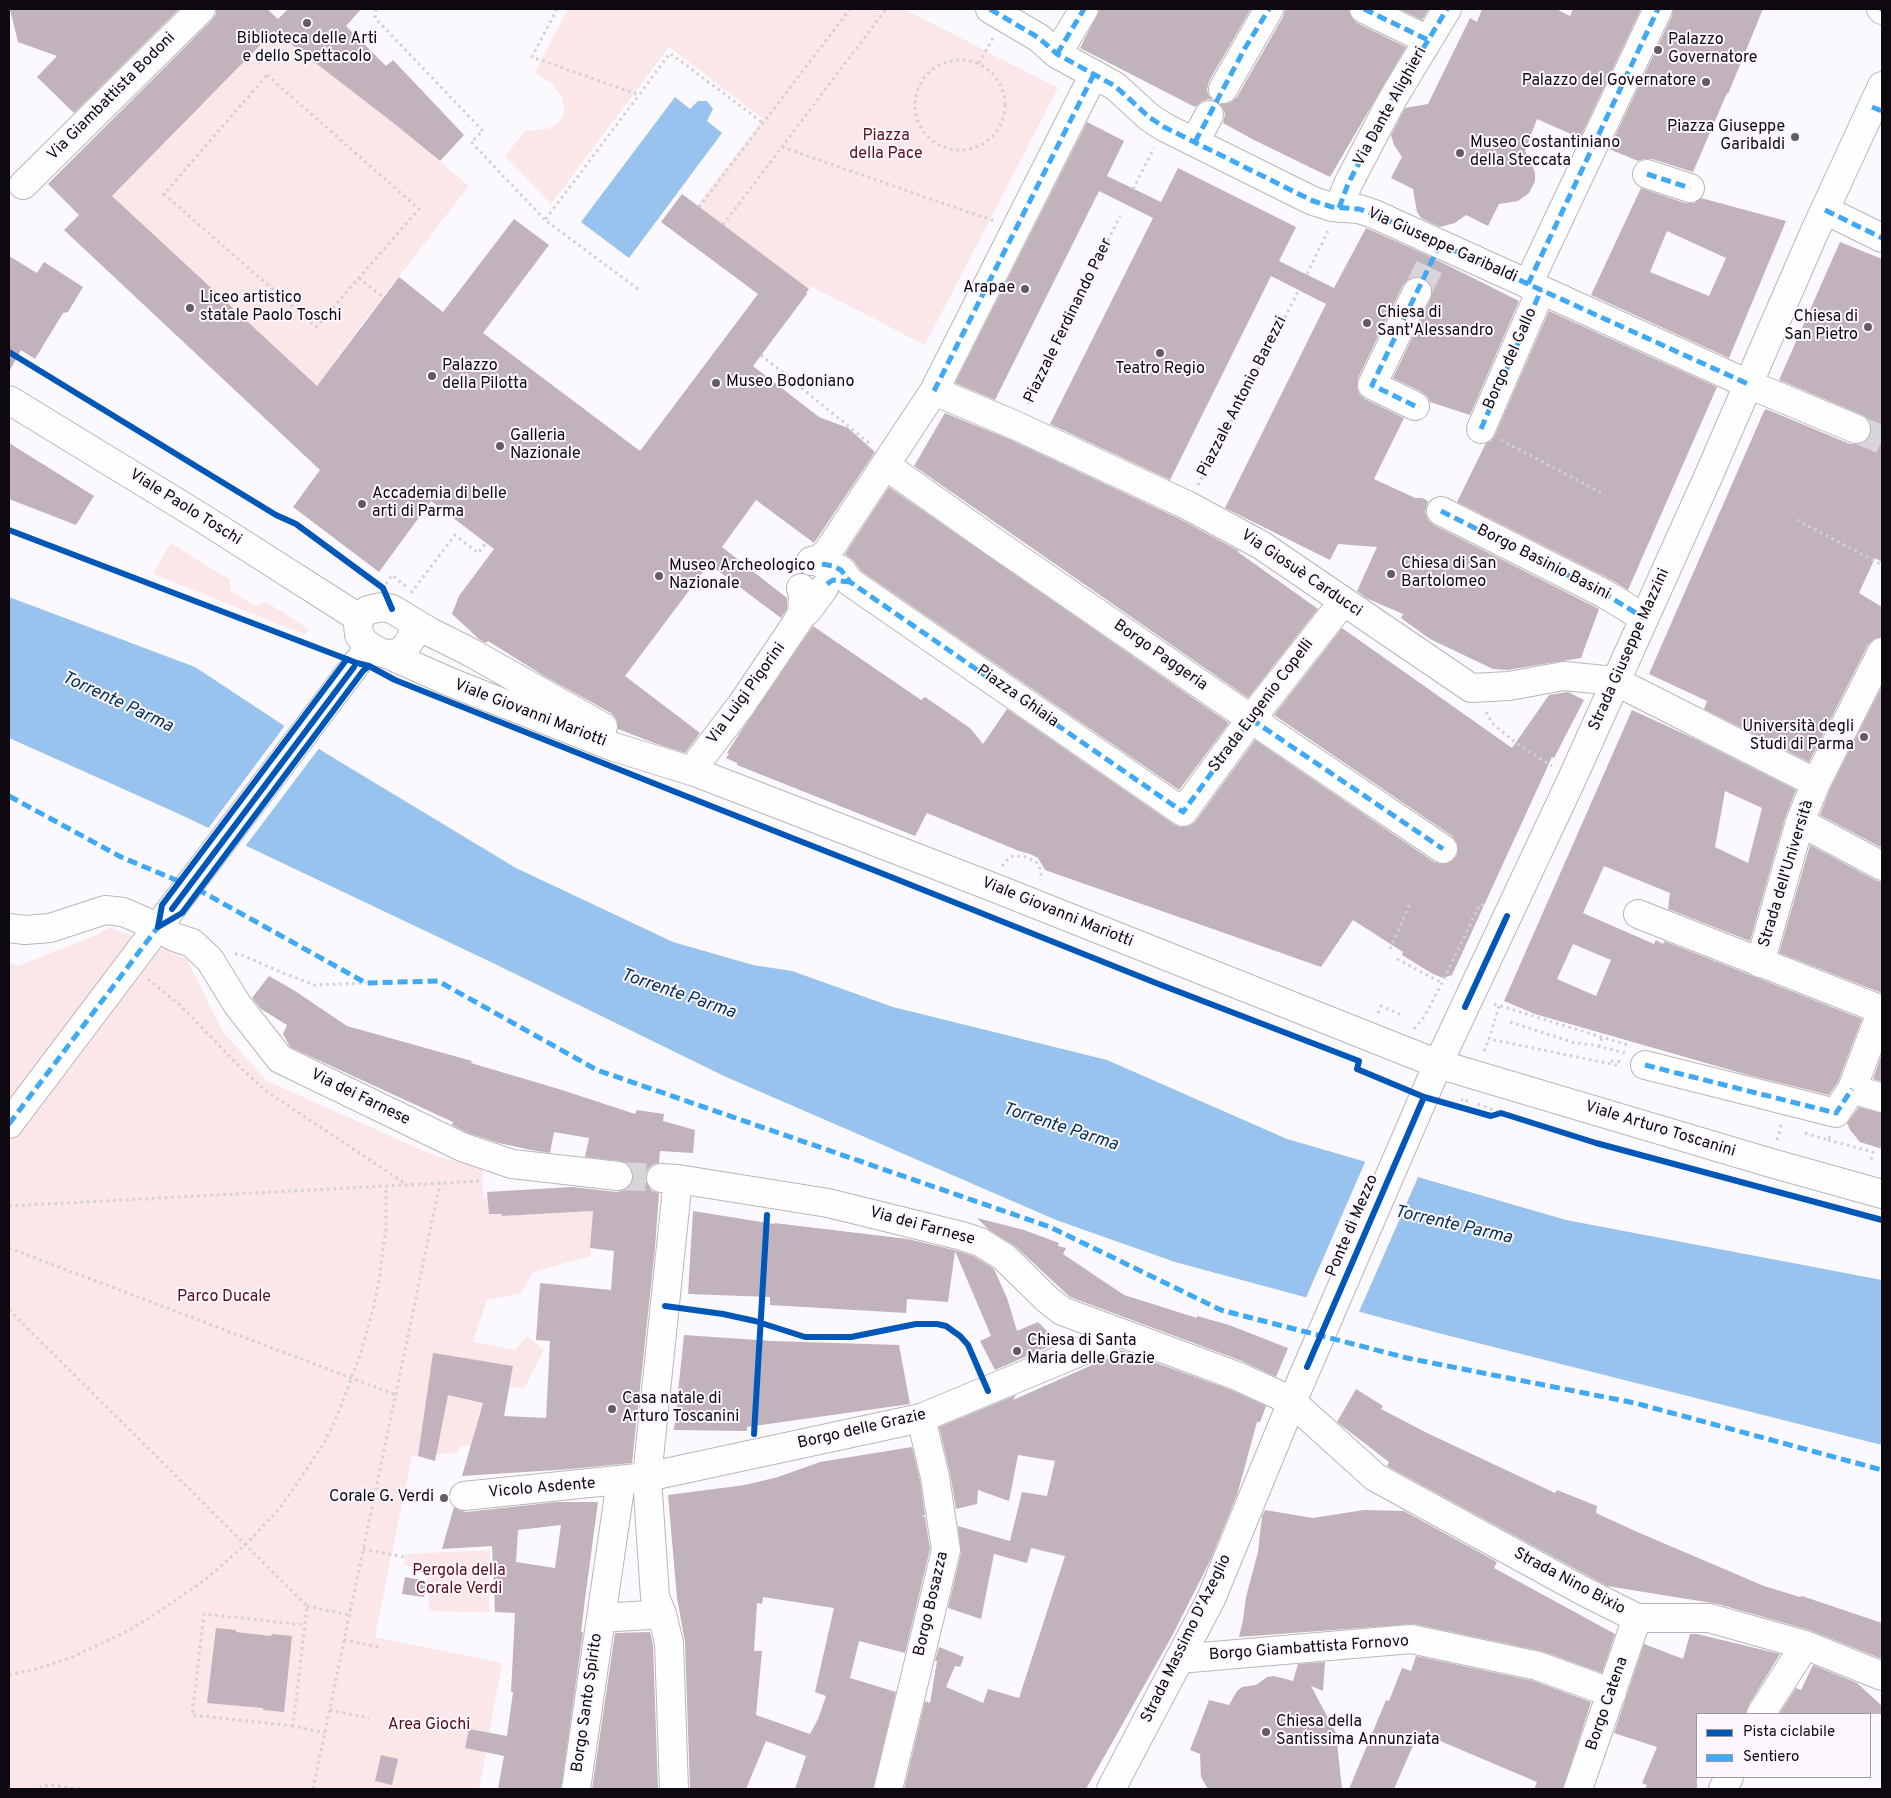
<!DOCTYPE html>
<meta charset="utf-8">
<style>
body{margin:0}
#map{position:relative;width:1891px;height:1798px;overflow:hidden;background:#fbf9fd;font-family:Overpass,sans-serif}
canvas{display:block}
.frame{position:absolute;inset:0;border:10px solid #0e0910;pointer-events:none}
.legend{position:absolute;left:1696px;top:1713px;width:175px;height:65px;box-sizing:border-box;background:#fcf7ff;border:1px solid #9d989f;margin:0;padding:6px 9px;list-style:none;font-size:15px;color:#0e0910}
.legend li{display:flex;align-items:center;gap:10px;height:25px}
.legend b{width:25px;border:1px solid #9d989f}
</style>
<div id="map">
<canvas width="1891" height="1798"></canvas>
<div class="frame"></div>
<ul class="legend">
<li><b style="height:6px;background:#0057b8"></b>Pista ciclabile</li>
<li><b style="height:6px;background:#3fa9f5"></b>Sentiero</li>
</ul>
</div>
<script>
const context = document.querySelector('canvas').getContext('2d');
context.lineJoin = 'round';
function fill(path, color) {
  context.fillStyle = color;
  context.fill(path, 'evenodd');
}
function shape(rows) {
  const path = new Path2D();
  for (const r of rows) {
    if (r.length === 3) {
      path.moveTo(r[0] + r[2], r[1]);
      path.arc(r[0], r[1], r[2], 0, 2 * Math.PI);
      continue;
    }
    path.moveTo(r[0], r[1]);
    for (let i = 2; i < r.length; i += 2) path.lineTo(r[i], r[i + 1]);
  }
  return path;
}
function trace(path, color, width, dash) {
  context.strokeStyle = color;
  context.lineWidth = width;
  context.lineCap = dash ? 'butt' : 'round';
  context.setLineDash(dash || []);
  context.stroke(path);
}
function label(font, color, halo, rows, align = 'center') {
  context.font = font + ' Overpass,sans-serif';
  context.lineWidth = 4;
  context.setLineDash([]);
  context.textBaseline = 'middle';
  context.strokeStyle = halo;
  context.fillStyle = color;
  for (const [text, x, y, turn = 0] of rows) {
    context.save();
    context.translate(x, y);
    context.rotate((+turn || 0) * Math.PI / 180);
    context.textAlign = isNaN(turn) ? turn : align;
    if (halo) context.strokeText(text, 0, 0);
    context.fillText(text, 0, 0);
    context.restore();
  }
}
const green = shape([
 [568,9,904,9,1058,88,925,345,810,286,808,288,697,206,763,119,669,47,551,204,505,156,525,131,547,129,555,125,563,117,565,110,561,96,551,83,535,72],
 [274,31,396,125,469,186,365,320,317,386,112,196],
 [170,543,229,579,231,591,255,606,266,602,309,629,306,635,153,574],
 [110,927,187,959,223,1032,267,1081,433,1155,451,1160,482,1165,483,1198,488,1198,489,1214,501,1214,502,1216,593,1211,590,1248,591,1256,533,1272,521,1293,487,1300,473,1342,515,1350,527,1336,544,1350,524,1388,510,1387,513,1366,480,1361,473,1401,482,1403,471,1445,460,1446,458,1452,420,1457,412,1455,375,1637,502,1663,479,1789,9,1789,9,963,18,966,99,934],
 [490,1550,489,1612,429,1611,427,1569,404,1565,405,1554]
]);
const water = shape([
 [675,97,690,109,698,101,707,101,713,109,707,121,722,133,629,258,581,222],
 [9,597,195,667,327,754,516,868,673,942,753,965,792,971,893,1007,1107,1060,1287,1139,1566,1220,1882,1280,1882,1445,1438,1333,1175,1262,1056,1220,724,1076,495,964,177,813,9,738]
]);
const pier = shape([
 [286,724,320,747,244,848,207,830],
 [1366,1160,1419,1175,1358,1314,1305,1300]
]);
const building = shape([
 [10,9,179,9,74,113,37,77,57,56,18,42],
 [216,9,267,9,278,19,288,9,361,9,346,26,386,66,393,60,464,135,440,161,396,125,274,31,112,196,317,386,399,277,443,312,514,219,549,245,483,333,640,451,758,294,661,222,682,194,809,289,806,293,807,294,753,366,819,417,848,428,875,452,814,543,756,500,722,547,787,598,787,609,781,618,709,564,625,676,700,733,685,753,657,744,618,729,617,720,611,713,544,676,488,641,486,643,480,640,452,614,459,596,494,549,431,501,379,572,293,507,320,470,64,230,79,215,48,184,212,20,216,14],
 [1100,9,1251,9,1209,81,1207,90,1209,96,1213,100,1208,99,1201,102,1195,107,1080,48],
 [1285,9,1349,9,1351,17,1357,23,1406,47,1330,177,1254,140,1223,123,1225,114,1222,107,1219,104,1230,103,1237,97,1283,17],
 [1399,9,1429,9,1422,20],
 [1482,9,1556,9,1570,16,1573,9,1641,9,1580,138,1537,119,1525,151,1535,172,1535,181,1529,193,1518,201,1499,204,1488,226,1466,215,1455,223,1440,227,1421,218,1417,212,1413,189,1391,178,1402,157,1394,145,1391,135,1405,108,1428,104,1470,18,1477,22],
 [1673,9,1763,9,1728,94,1727,93,1693,172,1652,159,1644,159,1638,161,1609,149,1672,16],
 [1087,122,1124,141,1107,176,1161,202,1178,168,1296,227,1279,261,1334,288,1366,228,1429,256,1519,301,1470,415,1430,402,1428,397,1422,392,1393,378,1431,298,1432,290,1430,284,1423,278,1415,277,1409,279,1403,285,1358,378,1357,387,1359,394,1365,399,1404,418,1374,479,1415,498,1422,498,1428,501,1425,512,1428,520,1434,525,1599,609,1581,658,1507,670,1493,669,1430,639,1401,618,1403,614,1366,598,1357,591,1377,547,1338,544,1330,560,1225,508,1326,304,1271,276,1170,480,1050,424,1153,218,1099,191,995,400,955,383],
 [1641,188,1685,203,1694,203,1701,198,1786,221,1729,358,1591,295],
 [1667,231,1726,258,1709,296,1650,272],
 [1840,242,1882,259,1882,562,1875,558,1859,593,1882,607,1882,637,1874,639,1868,645,1809,762,1704,709,1707,701,1649,674,1764,411,1766,409,1850,444,1858,444,1866,441,1870,435,1871,427,1868,419,1862,415,1779,380],
 [9,256,37,273,44,262,83,287,68,312,63,313,35,359,21,350,9,372],
 [1549,311,1717,387,1628,590,1612,580,1457,502,1486,443,1491,441,1495,435],
 [945,413,1011,440,1180,519,1239,551,1238,552,1318,609,1248,698,914,466],
 [9,443,94,496,76,525,9,499],
 [889,487,1229,723,1179,790,861,571,853,560,845,554],
 [813,626,921,700,925,697,970,728,983,744,1007,709,1175,825,1181,827,1189,826,1195,822,1255,740,1434,862,1441,864,1449,863,1456,857,1458,851,1457,843,1452,836,1274,715,1342,628,1512,748,1549,695,1568,692,1584,700,1554,758,1552,757,1452,975,1443,978,1433,974,1402,955,1403,952,1353,920,1321,967,1045,870,1038,858,1030,854,1019,851,927,813,915,836,737,765,737,763,726,758,729,754,727,753,741,731],
 [1882,686,1882,848,1820,815,1830,789],
 [1632,710,1695,739,1796,790,1785,818,1750,941,1668,909,1670,893,1604,866,1583,913,1654,944,1656,940,1663,944,1664,941,1862,1019,1838,1082,1829,1095,1748,1075,1535,1014,1504,1001],
 [1725,791,1762,808,1748,863,1715,847],
 [1573,944,1611,960,1596,996,1557,979],
 [1810,845,1875,880,1882,882,1882,993,1779,953],
 [269,976,295,991,347,1026,472,1061,471,1063,562,1090,635,1114,637,1110,664,1114,663,1121,695,1130,693,1153,660,1151,659,1163,654,1164,648,1169,645,1177,633,1174,628,1164,620,1161,585,1157,589,1138,554,1132,550,1153,531,1150,499,1143,468,1133,452,1125,453,1122,290,1047,283,1034,287,1025,261,1009,252,998],
 [1882,1053,1882,1082,1873,1079],
 [1859,1107,1882,1113,1882,1149,1860,1142,1850,1130,1847,1123],
 [646,1182,652,1191,659,1193,655,1248,632,1463,571,1469,462,1476,483,1403,448,1395,435,1461,418,1456,433,1353,513,1366,504,1416,546,1418,550,1341,536,1340,540,1283,611,1290,614,1251,590,1248,593,1211,502,1216,501,1214,489,1214,487,1192,572,1187,617,1192,625,1190,632,1183],
 [693,1211,774,1224,774,1223,908,1239,958,1251,973,1256,994,1269,1007,1298,1017,1331,1038,1322,1049,1333,1050,1346,995,1370,980,1341,991,1336,955,1251,948,1302,907,1299,906,1313,770,1305,770,1297,688,1294],
 [977,1218,1024,1230,1059,1243,1058,1246,1066,1248,1063,1254,1124,1295,1197,1318,1197,1316,1229,1325,1288,1348,1276,1377,1242,1361,1070,1297,1015,1246,988,1229],
 [684,1335,772,1341,899,1345,910,1404,747,1427,747,1431,674,1430],
 [1121,1350,1231,1390,1266,1406,1260,1422,1257,1422,1237,1495,1210,1561,1172,1636,1086,1789,904,1789,925,1701,930,1703,937,1661,935,1661,939,1647,964,1657,960,1667,955,1666,946,1687,983,1703,988,1689,1019,1698,1065,1556,1031,1548,1027,1563,994,1554,981,1619,948,1608,961,1553,958,1526,1010,1541,1022,1492,1047,1496,1055,1461,1018,1455,1009,1501,978,1490,977,1504,956,1509,950,1473,939,1427,1016,1395,1013,1400,1117,1354],
 [1356,1389,1383,1406,1381,1409,1427,1433,1555,1493,1557,1490,1597,1506,1596,1513,1635,1531,1764,1586,1800,1597,1802,1596,1882,1623,1882,1659,1809,1630,1718,1604,1607,1586,1592,1578,1387,1466,1389,1462,1337,1422],
 [912,1447,920,1480,925,1515,922,1516,925,1517,930,1549,905,1653,859,1641,850,1678,896,1692,873,1789,795,1789,806,1756,766,1741,746,1789,690,1789,685,1642,677,1598,668,1495,745,1485,778,1477,820,1462],
 [763,1597,834,1608,815,1692,826,1696,818,1719,810,1734,756,1715,762,1651,754,1651,757,1603,762,1604],
 [557,1502,598,1502,585,1599,581,1632,583,1632,561,1789,498,1789,504,1756,465,1748,469,1729,507,1736,513,1692,511,1692,515,1613,495,1612,492,1546,442,1549,454,1507,458,1510,466,1512],
 [561,1525,555,1568,516,1562,518,1530],
 [1265,1510,1313,1518,1364,1510,1404,1511,1497,1562,1494,1568,1615,1634,1602,1673,1541,1651,1414,1624,1239,1637,1243,1620,1246,1597,1258,1552,1262,1516],
 [405,1577,427,1581,424,1597,402,1594],
 [216,1628,236,1630,236,1632,271,1636,272,1634,292,1636,284,1712,263,1710,263,1708,207,1703],
 [650,1632,653,1645,658,1789,592,1789,615,1633],
 [1690,1634,1697,1634,1780,1654,1748,1706,1746,1714,1697,1714,1697,1789,1645,1789,1647,1785,1642,1783,1657,1747,1614,1733,1644,1644,1683,1659],
 [1416,1656,1534,1681,1591,1702,1563,1789,1534,1789,1537,1782,1419,1732,1394,1789,1349,1789,1386,1700,1389,1701,1402,1668,1411,1671],
 [1325,1662,1323,1691,1311,1686,1336,1733,1342,1789,1208,1789,1201,1777,1200,1754,1190,1750,1209,1700,1229,1705,1237,1691,1242,1687,1256,1685,1267,1677,1274,1676,1293,1681,1298,1664],
 [1813,1665,1857,1683,1882,1706,1882,1714,1779,1714,1796,1688,1801,1690],
 [381,1755,398,1759,392,1785,375,1781]
]);
const minorTunnel = shape([
 [1417,292,1434,257],
 [1856,429,1882,440],
 [618,1176,661,1178]
]);
const path = shape([
 [376,9,375,18,483,131,471,142,545,220],
 [557,9,532,57,639,95,670,53,763,123],
 [960,105,45],
 [979,63,993,38],
 [267,75,419,209,316,327,164,194,267,75],
 [782,147,994,221],
 [1133,189,1154,148],
 [699,207,850,9],
 [723,225,886,9],
 [1307,274,1328,231],
 [359,278,383,297],
 [638,289,545,220,639,95],
 [761,355,869,443],
 [1028,404,1120,216],
 [1501,440,1605,495],
 [1198,485,1299,290],
 [1797,520,1882,565],
 [386,584,392,575,407,587],
 [411,593,455,535,478,553,486,543],
 [1486,712,1492,723,1516,743,1552,766],
 [1002,866,1008,859,1013,856,1023,856,1035,861,1039,865,1042,880],
 [1390,949,1411,901],
 [235,954,239,954,283,973,314,985,366,983],
 [1397,959,1442,983],
 [148,979,181,1006,242,1069,266,1091,406,1184],
 [1494,1004,1631,1046],
 [1499,1006,1489,1039,1621,1066],
 [1378,1013,1381,1006,1400,1014],
 [1510,1022,1575,1043,1593,1045,1625,1053],
 [1414,1029,1424,1017,1442,983,1480,904,1486,906],
 [1599,1047,1602,1037],
 [1484,1051,1489,1039],
 [1611,1061,1622,1062],
 [1461,1100,1463,1100],
 [1478,1104,1501,1113],
 [1464,1108,1468,1097],
 [1805,1133,1828,1140,1830,1136],
 [1777,1140,1781,1126,1782,1126],
 [1828,1140,1873,1152,1870,1164],
 [9,1206,480,1181],
 [9,1248,396,1395],
 [9,1310,307,1606,293,1726,325,1733],
 [363,1549,404,1557],
 [307,1606,350,1615],
 [344,1640,383,1648],
 [9,1675,40,1668,70,1658,124,1633,154,1615,205,1580,245,1545,279,1509,294,1488,324,1443,335,1421,360,1356,374,1306,379,1280,386,1228,386,1186],
 [330,1710,369,1718],
 [293,1726,192,1715,204,1614,305,1625],
 [40,1789,41,1787,50,1785,80,1789],
 [313,1789,440,1183]
]);
const minor = shape([
 [990,9,1039,38,1057,54,1115,86,1149,117,1164,127,1313,201,1332,207,1359,209,1374,214,1748,384,1856,429],
 [1364,9,1428,40],
 [1881,9,1882,10],
 [1057,54,1084,9],
 [1223,89,1269,9],
 [1195,142,1209,115],
 [1647,174,1690,188],
 [23,185,201,9],
 [1339,208,1348,184,1392,100,1447,9],
 [1825,210,1882,238],
 [1528,284,1658,9],
 [934,391,1017,426,1187,505,1261,545,1471,688,1509,686,1564,676,1615,681,1816,783],
 [9,400,199,516,359,618],
 [1415,406,1372,385,1417,292],
 [1481,429,1541,290],
 [885,465,994,542,1251,719,1443,849],
 [1441,511,1605,594,1644,618],
 [811,561,819,559,827,553,934,391,1094,74],
 [822,564,833,566,841,570,850,582,1183,812,1251,719,1343,602],
 [800,617,808,610,824,588],
 [410,620,413,628,412,638,403,650,398,653,387,654,379,652,365,643,359,635,358,624,359,618,368,610,382,607,392,609,430,632,470,652,603,727],
 [387,654,450,682,614,747,695,772,995,888,1438,1064,1771,1163,1882,1194],
 [695,772,700,759,742,704,796,624,802,613,803,596,801,588],
 [1800,822,1882,866],
 [1638,914,1882,1010],
 [9,928,25,930,50,928,105,910,123,912,158,927,174,937,192,943,210,960,237,1004,280,1059,462,1147,512,1164,618,1176],
 [1760,963,1800,822,1816,783,1882,652],
 [1645,1065,1836,1113,1852,1089,1882,1010],
 [1852,1089,1882,1098],
 [9,1124,357,663,371,648],
 [661,1178,678,1179,828,1203,962,1236,980,1242,1004,1257,1048,1300,1062,1311,1237,1376,1283,1397,1292,1402,1375,1477,1585,1592,1637,1618,1709,1618,1805,1645,1882,1676],
 [464,1496,647,1477,921,1418,1101,1343,1119,1333],
 [601,1618,649,1615,660,1610],
 [1179,1659,1411,1639,1538,1666,1612,1693],
 [1761,1714,1805,1645],
 [576,1789,621,1481],
 [674,1789,669,1643,662,1614,655,1597,647,1477,678,1179],
 [888,1789,946,1550,935,1477,921,1418],
 [1111,1789,1211,1599,1292,1402,1438,1064,1571,781,1708,477,1814,233,1882,86],
 [1578,1789,1637,1618],
 [1723,1789,1729,1777]
]);
const quiet = shape([
 [990,9,1039,38,1057,54,1115,86,1149,117,1164,127,1313,201,1332,207,1359,209,1374,214,1748,384],
 [1364,9,1428,40],
 [1881,9,1882,10],
 [1057,54,1084,9],
 [1872,107,1882,111],
 [1195,142,1245,48,1269,9],
 [1647,174,1690,188],
 [1339,208,1348,184,1392,100,1447,9],
 [1825,210,1882,238],
 [1528,284,1658,9],
 [934,391,1094,74],
 [1415,406,1372,385,1440,244],
 [1481,429,1541,290],
 [1441,511,1605,594,1644,618],
 [822,564,833,566,841,570,850,582,1183,812,1251,719,1443,849],
 [827,584,833,580,850,582],
 [9,796,121,857,183,883],
 [197,889,366,983,438,981,597,1070,1050,1227,1221,1310,1407,1358,1635,1403,1882,1470],
 [1645,1065,1836,1113,1852,1089],
 [9,1124,158,927]
]);
const cycleway = shape([
 [9,352,276,515,296,524,383,588,392,609],
 [9,530,357,663,369,666],
 [172,909,354,667],
 [158,927,182,913,363,671,369,666,395,680,673,791,881,873,1156,983,1359,1061,1357,1069,1424,1097,1491,1116,1501,1113,1596,1143,1882,1220],
 [158,927,162,905,347,659],
 [1465,1007,1507,916],
 [665,1306,723,1314,755,1321,805,1337,851,1337,916,1324,937,1324,946,1326,960,1336,968,1345,988,1391],
 [1307,1367,1424,1097],
 [754,1434,767,1215]
]);
const markers = [
 [307,23,5,"#615d63"],
 [1658,50,5,"#615d63"],
 [1706,82,5,"#615d63"],
 [1795,137,5,"#615d63"],
 [1460,153,5,"#615d63"],
 [1025,289,5,"#615d63"],
 [190,308,5,"#615d63"],
 [1367,323,5,"#615d63"],
 [1868,327,5,"#615d63"],
 [1160,353,5,"#615d63"],
 [432,376,5,"#615d63"],
 [716,383,5,"#615d63"],
 [500,446,5,"#615d63"],
 [362,504,5,"#615d63"],
 [1391,574,5,"#615d63"],
 [659,576,5,"#615d63"],
 [1864,737,5,"#615d63"],
 [1017,1351,5,"#615d63"],
 [612,1409,5,"#615d63"],
 [444,1498,5,"#615d63"],
 [1266,1732,5,"#615d63"]
];
const poiNames = [
 ["Biblioteca delle Arti",307,40,"center"],
 ["e dello Spettacolo",307,58,"center"],
 ["Palazzo",1668,41],
 ["Governatore",1668,59],
 ["Palazzo del Governatore",1696,82,"right"],
 ["Piazza Giuseppe",1785,128,"right"],
 ["Garibaldi",1785,146,"right"],
 ["Museo Costantiniano",1470,144],
 ["della Steccata",1470,162],
 ["Arapae",1015,289,"right"],
 ["Liceo artistico",200,299],
 ["statale Paolo Toschi",200,317],
 ["Chiesa di",1377,314],
 ["Sant'Alessandro",1377,332],
 ["Chiesa di",1858,318,"right"],
 ["San Pietro",1858,336,"right"],
 ["Palazzo",442,367],
 ["della Pilotta",442,385],
 ["Teatro Regio",1160,370,"center"],
 ["Museo Bodoniano",726,383],
 ["Galleria",510,437],
 ["Nazionale",510,455],
 ["Accademia di belle",372,495],
 ["arti di Parma",372,513],
 ["Chiesa di San",1401,565],
 ["Bartolomeo",1401,583],
 ["Museo Archeologico",669,567],
 ["Nazionale",669,585],
 ["Università degli",1854,728,"right"],
 ["Studi di Parma",1854,746,"right"],
 ["Chiesa di Santa",1027,1342],
 ["Maria delle Grazie",1027,1360],
 ["Casa natale di",622,1400],
 ["Arturo Toscanini",622,1418],
 ["Corale G. Verdi",434,1498,"right"],
 ["Chiesa della",1276,1723],
 ["Santissima Annunziata",1276,1741]
];
const streetNames = [
 ["Via Giambattista Bodoni",112,97,-45],
 ["Via Dante Alighieri",1391,107,-61],
 ["Via Giuseppe Garibaldi",1442,246,24],
 ["Piazzale Ferdinando Paer",1069,321,-64],
 ["Borgo del Gallo",1511,359,-66],
 ["Piazzale Antonio Barezzi",1243,397,-63],
 ["Viale Paolo Toschi",185,508,32],
 ["Borgo Basinio Basini",1543,563,27],
 ["Via Giosuè Carducci",1301,574,34],
 ["Strada Giuseppe Mazzini",1630,650,-66],
 ["Borgo Paggeria",1160,656,35],
 ["Via Luigi Pigorini",747,694,-54],
 ["Piazza Ghiaia",1017,697,35],
 ["Strada Eugenio Copelli",1262,706,-53],
 ["Viale Giovanni Mariotti",530,714,21],
 ["Strada dell'Università",1787,874,-73],
 ["Viale Giovanni Mariotti",1057,913,22],
 ["Via dei Farnese",360,1098,26],
 ["Viale Arturo Toscanini",1660,1130,17],
 ["Ponte di Mezzo",1353,1226,-67],
 ["Via dei Farnese",922,1227,15],
 ["Borgo delle Grazie",862,1430,-13],
 ["Vicolo Asdente",542,1489,-5],
 ["Strada Nino Bixio",1569,1582,28],
 ["Borgo Bosazza",932,1604,-77],
 ["Strada Massimo D'Azeglio",1187,1639,-64],
 ["Borgo Giambattista Fornovo",1309,1649,-4],
 ["Borgo Santo Spirito",588,1703,-82],
 ["Borgo Catena",1608,1704,-71]
];
const parkNames = [
 ["Piazza",886,137],
 ["della Pace",886,155],
 ["Parco Ducale",224,1298],
 ["Pergola della",459,1572],
 ["Corale Verdi",459,1590],
 ["Area Giochi",429,1726]
];
const waterNames = [
 ["Torrente Parma",117,703,25],
 ["Torrente Parma",678,995,19],
 ["Torrente Parma",1060,1128,18],
 ["Torrente Parma",1453,1226,13]
];
fill(green, '#fbe7e8');
fill(water, '#98c3ee');
fill(pier, '#fbf9fd');
fill(building, '#c1b2bc');
trace(minorTunnel, '#d7d5d9', 28, [28, 14]);
trace(minor, '#b9b6ba', 30);
trace(path, '#d1d0d2', 3, [2.5, 4]);
trace(minor, '#fefeff', 28);
trace(quiet, '#3fa9f5', 5, [10, 5]);
trace(cycleway, '#0057b8', 6);
for (const [x, y, r, color] of markers) {
  const dot = new Path2D();
  dot.arc(x, y, r, 0, 2 * Math.PI);
  context.fillStyle = color;
  context.fill(dot);
  trace(dot, '#fcf7ff', 2);
}
label('16px', '#0e0910', '#fcf7ff', poiNames, 'left');
label('16px', '#0e0910', '#fcf7ff', streetNames);
label('16px', '#5c0e16', '#fcf7ff', parkNames);
label('italic 18px', '#013156', '#fcf7ff', waterNames);
</script>
